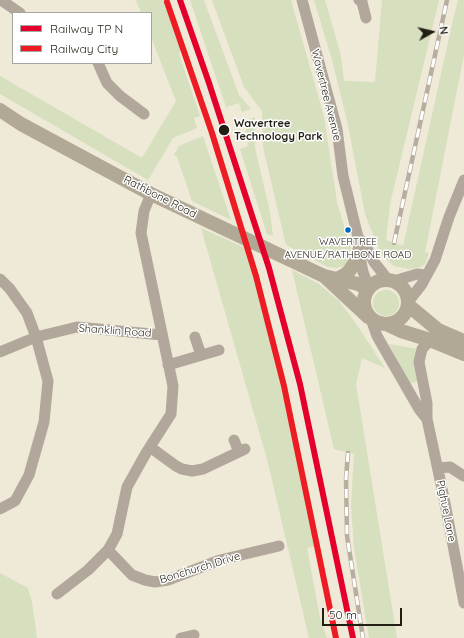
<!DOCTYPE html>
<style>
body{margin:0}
#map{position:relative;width:464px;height:638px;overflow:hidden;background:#efe9d7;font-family:Quicksand,sans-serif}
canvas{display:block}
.legend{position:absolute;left:12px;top:12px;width:140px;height:52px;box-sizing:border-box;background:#fff;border:1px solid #a7a5a0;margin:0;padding:5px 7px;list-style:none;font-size:12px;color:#221e12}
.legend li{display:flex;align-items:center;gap:8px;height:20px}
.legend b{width:20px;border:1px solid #a7a5a0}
.north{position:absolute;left:412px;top:12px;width:40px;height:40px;-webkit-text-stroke:3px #fff;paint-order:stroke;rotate:82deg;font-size:11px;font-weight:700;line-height:16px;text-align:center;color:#221e12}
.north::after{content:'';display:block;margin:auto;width:14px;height:18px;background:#221e12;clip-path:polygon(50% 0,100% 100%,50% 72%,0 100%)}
.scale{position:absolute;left:322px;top:608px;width:80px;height:18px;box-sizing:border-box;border:2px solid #221e12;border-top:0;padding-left:5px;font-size:12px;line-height:14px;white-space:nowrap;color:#221e12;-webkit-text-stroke:3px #fff;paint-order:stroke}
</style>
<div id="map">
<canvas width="464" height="638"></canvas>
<ul class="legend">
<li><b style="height:5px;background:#e4002b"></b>Railway TP N</li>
<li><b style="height:5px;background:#ed1c24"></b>Railway City</li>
</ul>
<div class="north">N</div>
<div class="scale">50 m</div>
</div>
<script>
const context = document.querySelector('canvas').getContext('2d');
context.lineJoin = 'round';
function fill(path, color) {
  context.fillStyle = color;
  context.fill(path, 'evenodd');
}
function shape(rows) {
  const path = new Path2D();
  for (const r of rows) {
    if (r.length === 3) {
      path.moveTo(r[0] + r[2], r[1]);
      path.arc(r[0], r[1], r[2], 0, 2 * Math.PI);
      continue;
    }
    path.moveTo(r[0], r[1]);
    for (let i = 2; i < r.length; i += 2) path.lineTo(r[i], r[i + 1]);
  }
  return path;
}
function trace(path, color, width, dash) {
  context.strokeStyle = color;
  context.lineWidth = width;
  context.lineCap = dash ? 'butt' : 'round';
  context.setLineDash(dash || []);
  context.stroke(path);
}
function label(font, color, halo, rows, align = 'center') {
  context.font = font + ' Quicksand,sans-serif';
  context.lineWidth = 3;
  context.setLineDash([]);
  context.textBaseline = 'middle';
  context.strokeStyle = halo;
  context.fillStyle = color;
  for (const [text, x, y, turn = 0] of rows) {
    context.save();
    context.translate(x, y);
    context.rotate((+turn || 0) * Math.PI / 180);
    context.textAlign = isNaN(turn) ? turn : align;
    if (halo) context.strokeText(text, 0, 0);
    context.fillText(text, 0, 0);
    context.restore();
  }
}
const green = shape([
 [136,0,166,0,181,47,179,54,200,116,194,118,197,128,173,138,148,180,0,94,0,76,142,158,176,101,151,37,151,13,141,13],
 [190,0,204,0,239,95,251,109,242,112,239,103,226,107],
 [212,0,291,0,324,117,337,202,351,249,349,258,345,265,337,268,328,267,286,245,263,147,262,111,244,87],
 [314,0,325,0,341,56,344,81,375,82,382,0,439,0,390,204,386,240,403,246,453,20,458,0,464,0,464,55,425,252,429,253,425,264,421,267,409,269,394,266,381,255,365,214,348,125,332,60],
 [255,117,255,148,270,212,273,236,267,234,240,149,248,146,245,121],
 [203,136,231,220,192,201,177,157,174,155,179,146],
 [201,228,250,250,275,345,306,480,317,546,307,548,320,618,327,638,309,638,268,463],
 [292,270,319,284,339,301,357,325,385,368,362,358,356,384,397,638,369,638,354,548,351,506,354,454,334,449],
 [386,303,13],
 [389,344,419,349,419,381,409,384],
 [0,573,28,588,32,602,37,638,0,638]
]);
const minor = shape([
 [1,0,20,13],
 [302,0,337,129,343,176,358,237,359,251,363,272,369,288],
 [359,0,362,2,366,18],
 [98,63,107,83,120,96,144,114],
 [358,237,367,248,374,262,388,280],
 [0,279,10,289,27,313,36,337,48,381,44,422,29,475,15,501,0,509],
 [394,281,417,274,426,275],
 [408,302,422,284,435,260,449,217,464,180],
 [371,319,377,336,419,409,427,419],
 [195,337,201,355],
 [430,340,422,349,419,362,427,403,427,419,444,498,464,603],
 [0,352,36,337,77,327,162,335],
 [168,365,219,350],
 [234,440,239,452],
 [150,447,176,466,182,469,192,471,203,469,245,449],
 [438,468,450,467,464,476],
 [108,550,132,575,145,580,155,582,168,580,220,560,279,546],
 [57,594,88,570,108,550,117,534,127,487,146,453,171,414,173,386,141,233,144,211,151,194],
 [181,638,194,635]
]);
const major = shape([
 [0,110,21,124,151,194,324,276,368,317],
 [324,276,358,284,368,289],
 [337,279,346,274,350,270,357,259,359,251],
 [386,302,22],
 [408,305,438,330,464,341],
 [388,325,401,331,430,340,464,354]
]);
const rail = shape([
 [394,243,447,0],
 [348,453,346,478,347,536,363,638]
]);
const rail1 = shape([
 [180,0,209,83,269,268,300,384,353,638]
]);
const rail2 = shape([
 [167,2,212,133,256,276,284,386,336,638]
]);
const markers = [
 [224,130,6,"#221e12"],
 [348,230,3.5,"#0065bd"]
];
const busNames = [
 ["WAVERTREE",348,242],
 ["AVENUE/RATHBONE ROAD",348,255]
];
const streetNames = [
 ["Wavertree Avenue",326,95,76],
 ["Rathbone Road",160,197,27],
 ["Shanklin Road",115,331,4],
 ["Pighue Lane",446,511,79],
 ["Bonchurch Drive",200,568,-17]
];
const stopNames = [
 ["Wavertree",234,124],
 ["Technology Park",234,137]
];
fill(green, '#d6dfbe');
trace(minor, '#b1a79a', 11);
trace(major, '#b2a896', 14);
trace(rail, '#b7aea1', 4.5);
trace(rail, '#fff', 3, [9]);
trace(rail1, '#e4002b', 6);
trace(rail2, '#ed1c24', 6);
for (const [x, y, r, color] of markers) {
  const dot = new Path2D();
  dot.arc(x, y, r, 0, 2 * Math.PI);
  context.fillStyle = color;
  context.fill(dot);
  trace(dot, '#fff', 1.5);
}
label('10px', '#221e12', '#fff', busNames);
label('11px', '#221e12', '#fff', streetNames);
label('bold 11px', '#221e12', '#fff', stopNames, 'left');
</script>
